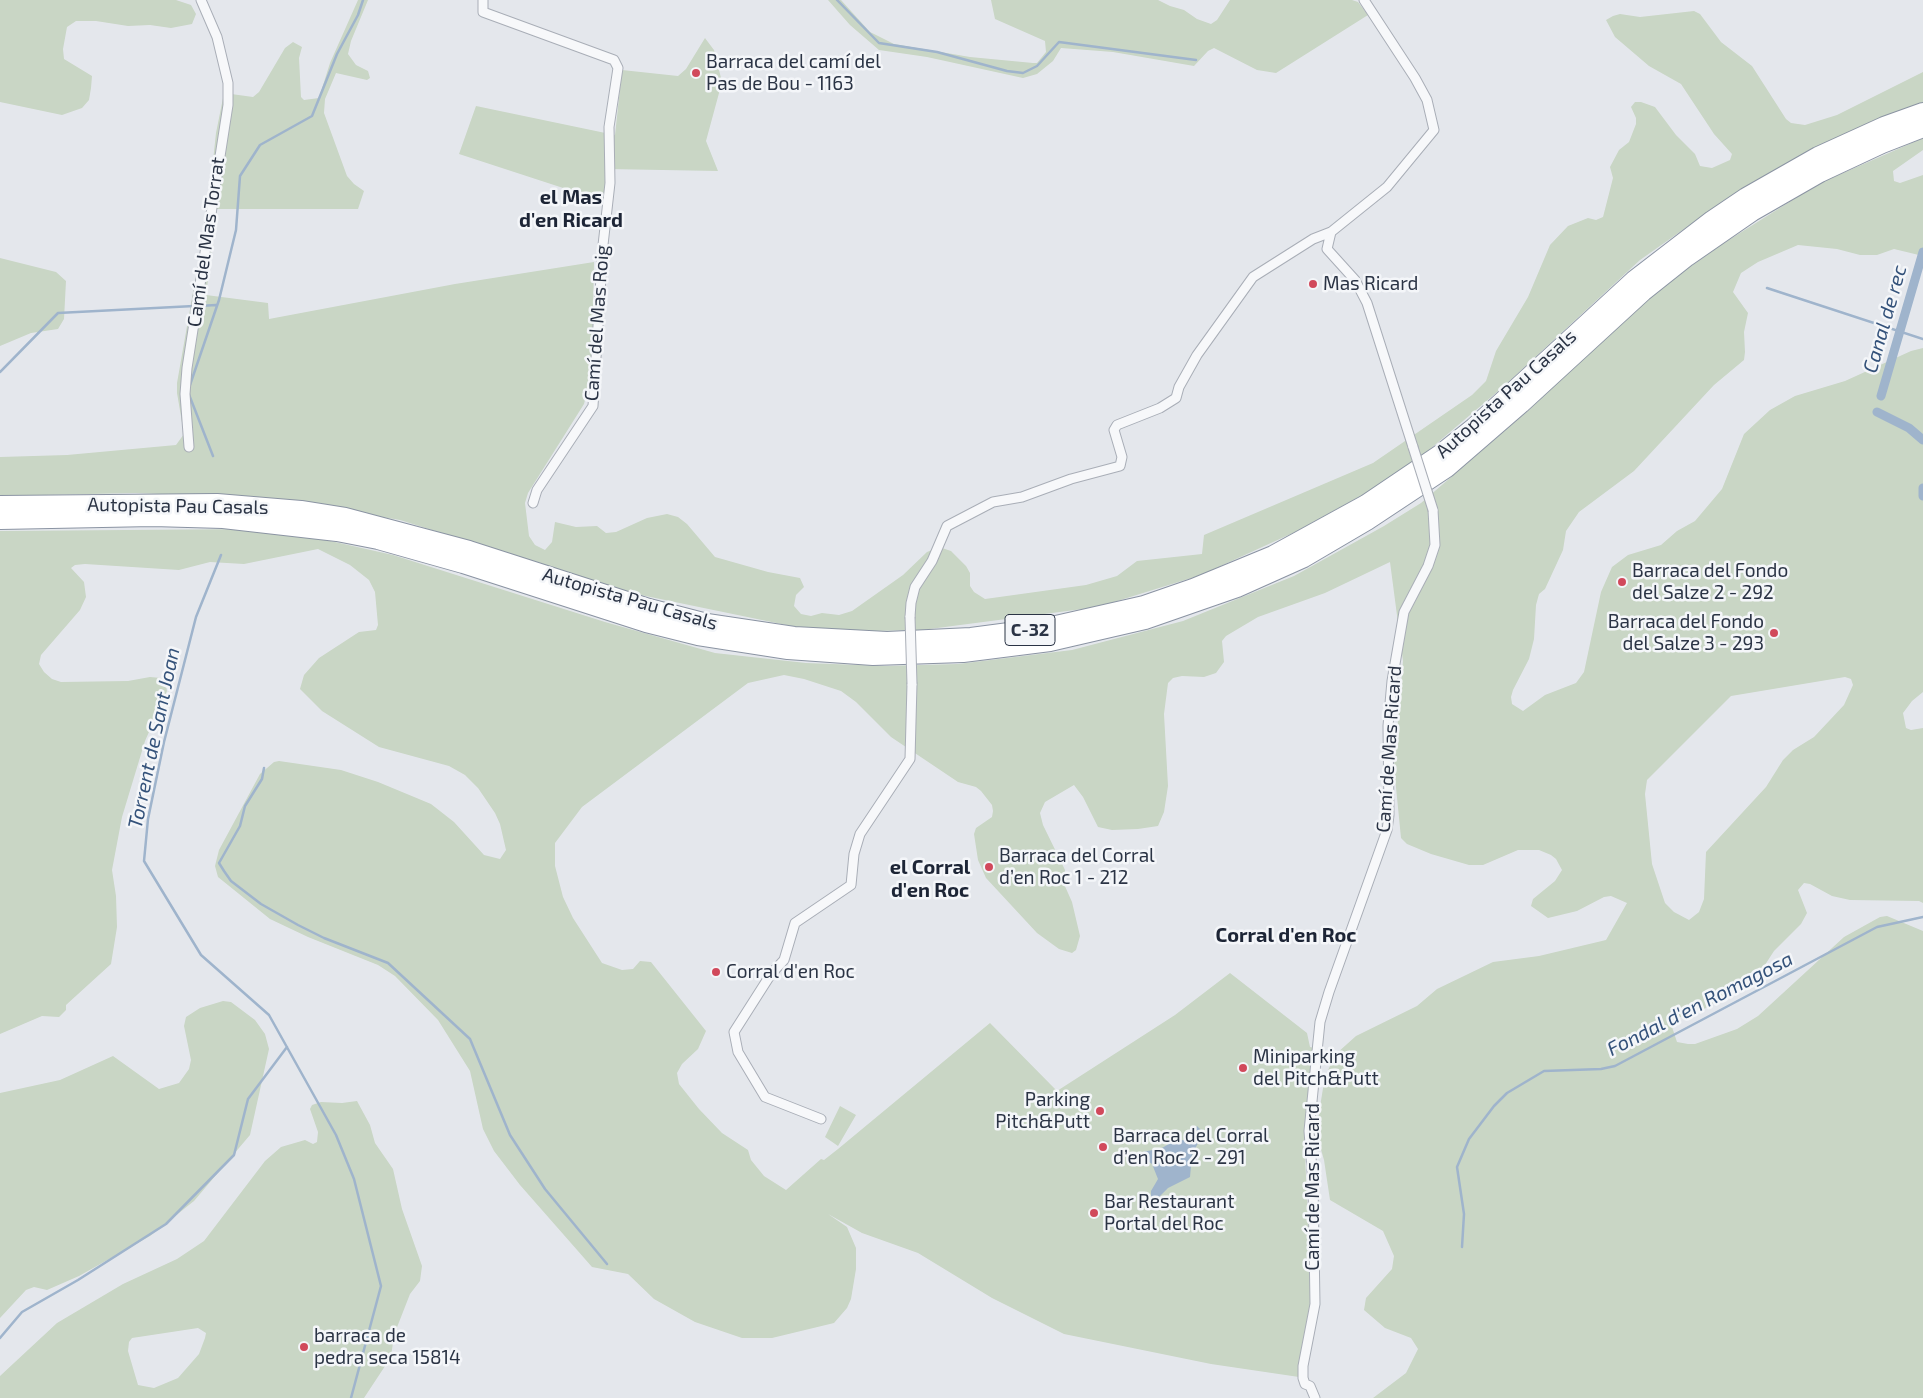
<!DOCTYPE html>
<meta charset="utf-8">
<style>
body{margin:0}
canvas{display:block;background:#e4e7ec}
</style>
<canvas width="1923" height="1398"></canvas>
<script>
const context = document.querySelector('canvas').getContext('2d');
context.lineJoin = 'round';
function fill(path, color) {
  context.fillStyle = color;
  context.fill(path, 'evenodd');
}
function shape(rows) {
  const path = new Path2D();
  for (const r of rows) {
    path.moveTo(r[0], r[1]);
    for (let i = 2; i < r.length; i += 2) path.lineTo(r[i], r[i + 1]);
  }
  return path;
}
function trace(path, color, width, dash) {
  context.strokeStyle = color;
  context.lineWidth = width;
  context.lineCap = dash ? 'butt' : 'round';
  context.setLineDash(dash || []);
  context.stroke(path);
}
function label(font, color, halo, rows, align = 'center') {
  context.font = font + ' "Exo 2",sans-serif';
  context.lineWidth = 5;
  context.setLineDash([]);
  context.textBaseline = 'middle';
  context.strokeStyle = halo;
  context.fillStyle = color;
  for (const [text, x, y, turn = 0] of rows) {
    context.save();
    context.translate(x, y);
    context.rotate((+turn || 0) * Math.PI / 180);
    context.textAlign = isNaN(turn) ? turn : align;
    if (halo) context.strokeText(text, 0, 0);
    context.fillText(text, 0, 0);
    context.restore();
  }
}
const green = shape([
 [0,0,176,0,191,5,196,14,192,24,171,28,150,25,128,26,96,21,76,21,67,27,63,49,64,59,92,76,91,88,89,100,82,108,62,115,0,102],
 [358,0,368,0,351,41,348,54,356,65,368,71,370,78,367,80,336,73,325,99,324,113,347,176,354,184,364,191,358,209,217,209,206,295,268,303,269,319,455,284,594,262,592,372,584,404,528,493,525,503,529,536,535,545,545,550,552,542,555,522,576,527,597,526,606,533,616,532,647,518,667,514,678,517,687,524,715,557,768,572,800,578,804,587,796,595,794,606,801,614,811,616,822,613,839,615,852,611,903,575,927,552,939,547,951,551,966,566,970,573,970,586,974,592,985,599,1086,585,1117,576,1137,561,1202,554,1204,535,1373,463,1472,395,1486,381,1496,351,1528,297,1550,245,1568,226,1588,218,1596,220,1603,217,1613,178,1610,167,1619,150,1629,142,1636,124,1636,118,1631,107,1635,102,1641,102,1655,107,1676,135,1695,154,1700,166,1712,168,1730,160,1732,154,1714,134,1681,84,1649,66,1615,37,1606,20,1613,16,1620,14,1640,17,1694,11,1700,14,1721,42,1752,66,1786,119,1791,123,1805,125,1837,115,1923,72,1923,104,1807,153,1738,191,1640,260,1503,387,1423,455,1386,482,1295,532,1201,575,1098,607,922,630,820,632,636,594,400,520,267,498,135,493,0,496,0,457,67,455,176,445,184,434,177,393,177,383,208,207,216,133,224,93,253,97,259,92,285,48,293,42,302,47,299,58,301,97,304,100,319,98,330,63],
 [828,0,841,0,870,32,894,44,970,57,1033,63,1037,63,1046,52,1045,41,995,19,991,0,1158,0,1170,6,1184,10,1197,19,1211,24,1217,20,1230,0,1352,0,1358,2,1368,15,1276,73,1257,70,1214,48,1208,51,1194,66,1113,52,1061,48,1053,61,1037,74,1023,78,927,57,879,50,850,25],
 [705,38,714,50,722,82,706,141,718,171,607,169,603,201,459,154,476,106,615,135,622,70,678,76,686,69],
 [1923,138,1923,150,1893,171,1894,181,1900,183,1923,175,1923,256,1894,249,1877,255,1860,255,1837,249,1798,245,1758,262,1741,273,1733,292,1748,313,1744,332,1745,352,1744,360,1714,385,1634,471,1579,512,1566,531,1563,550,1545,589,1539,594,1536,605,1534,639,1529,659,1513,690,1511,697,1512,704,1523,711,1545,695,1576,683,1584,672,1601,592,1612,567,1628,555,1661,545,1677,531,1695,521,1722,489,1744,434,1770,410,1795,396,1845,381,1911,351,1923,348,1923,692,1912,701,1903,713,1906,728,1911,730,1923,728,1923,903,1919,901,1850,900,1832,896,1810,884,1804,883,1798,890,1807,913,1801,924,1774,951,1761,971,1703,1010,1680,1017,1672,1027,1677,1042,1688,1044,1695,1044,1737,1029,1758,1016,1844,937,1880,917,1887,916,1923,931,1923,1398,1373,1398,1406,1373,1418,1349,1411,1338,1385,1328,1364,1310,1366,1298,1392,1269,1394,1256,1383,1231,1330,1200,1324,1160,1316,1132,1324,1082,1329,1068,1337,1053,1356,1036,1417,1006,1437,989,1493,962,1539,956,1606,940,1627,903,1611,896,1604,897,1577,911,1548,918,1531,906,1533,899,1555,881,1562,870,1556,859,1551,855,1539,850,1518,850,1483,865,1469,865,1431,854,1407,844,1401,838,1394,767,1403,661,1390,562,1325,593,1258,617,1226,636,1222,641,1224,662,1216,673,1204,677,1182,676,1173,678,1168,683,1164,714,1168,786,1164,812,1158,826,1138,829,1112,830,1098,827,1083,797,1074,785,1045,802,1040,813,1043,825,1065,870,1064,884,1072,902,1080,936,1076,950,1072,953,1059,949,1037,933,986,878,978,860,974,834,976,828,992,817,993,811,992,805,981,791,976,787,958,782,891,737,856,702,841,691,804,679,784,675,748,683,582,807,555,843,555,866,563,897,573,918,602,963,622,970,633,969,640,961,651,962,706,1031,698,1049,682,1064,677,1073,679,1084,699,1109,722,1133,748,1150,751,1160,764,1176,786,1190,821,1159,824,1160,838,1149,990,1023,1057,1091,1175,1015,1230,973,1307,1033,1310,1047,1319,1049,1304,1137,1313,1315,1299,1377,1211,1364,1064,1334,992,1298,918,1253,862,1233,828,1214,847,1227,856,1248,856,1269,851,1299,847,1308,834,1323,772,1338,742,1338,695,1322,654,1299,628,1274,592,1267,520,1185,494,1151,483,1129,470,1071,438,1020,395,976,378,965,308,937,270,919,218,877,215,866,219,850,260,774,274,762,279,761,341,770,378,782,431,804,454,822,484,855,500,859,506,850,500,824,495,813,478,788,465,775,449,766,379,747,322,711,300,689,304,675,319,658,359,632,376,630,378,625,375,592,369,580,350,565,318,549,244,564,210,562,179,570,85,564,75,565,71,568,84,582,86,597,80,610,41,655,39,664,44,672,52,679,61,682,128,681,150,677,161,678,165,681,167,691,145,741,122,817,112,870,116,896,117,927,111,964,66,1005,66,1010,59,1017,42,1016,0,1034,0,531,253,529,317,538,393,555,605,622,715,653,806,663,885,666,958,664,1072,650,1183,621,1294,576,1384,526,1421,503,1530,409,1644,299,1724,243,1818,184],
 [1845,677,1851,679,1853,685,1844,705,1814,737,1793,750,1783,760,1766,787,1706,852,1704,899,1699,912,1689,920,1674,912,1665,903,1652,864,1645,794,1647,780,1731,696],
 [0,258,56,272,66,281,64,319,58,329,31,333,0,346],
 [223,1001,231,1002,255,1020,265,1034,269,1049,250,1135,194,1201,150,1236,79,1276,47,1290,34,1287,26,1290,0,1318,0,1093,60,1080,113,1056,159,1089,179,1083,189,1069,191,1060,184,1026,186,1017,200,1008],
 [357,1101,370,1125,375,1143,393,1169,402,1209,422,1266,420,1281,410,1294,394,1335,391,1357,364,1398,0,1398,0,1376,57,1323,123,1284,177,1259,204,1241,265,1161,281,1147,305,1140,313,1144,317,1142,318,1132,310,1109,312,1105,321,1102,342,1103],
 [198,1328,206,1333,205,1338,199,1354,178,1378,154,1388,138,1385,128,1351,129,1342,132,1338],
 [840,1106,856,1115,838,1146,825,1137]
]);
const water = shape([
 [1197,1126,1201,1130,1199,1141,1192,1155,1190,1177,1168,1188,1155,1201,1151,1199,1151,1191,1158,1179,1152,1164,1145,1159,1143,1152,1162,1148,1172,1142,1183,1140,1188,1141]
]);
const stream = shape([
 [837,0,879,43,937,52,1007,71,1023,73,1037,66,1059,42,1196,60],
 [1767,288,1923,339],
 [199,306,216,305],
 [0,372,58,313,194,306],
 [190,385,219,300,236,230,240,176,260,145,312,116,337,54,358,15,363,0],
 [188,392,213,456],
 [221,555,196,617,164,742,148,819,144,861,201,955,269,1015,336,1135,354,1179,381,1286,351,1398],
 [264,768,262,779,245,806,240,826,219,863,224,871,231,881,261,904,298,925,324,938,388,963,470,1039,510,1135,545,1189,607,1264],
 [1462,1247,1464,1214,1457,1167,1469,1139,1494,1106,1507,1093,1544,1071,1601,1069,1615,1066,1877,927,1923,917],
 [0,1338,22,1312,78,1280,166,1224,234,1155,248,1099,287,1047]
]);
const canal = shape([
 [1881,396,1923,252],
 [1877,412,1909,428,1923,440],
 [1923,488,1923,496]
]);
const minor = shape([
 [483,0,483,12,614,60,618,68,609,127,610,183,603,245,593,406,537,490,533,503],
 [1364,0,1415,78,1427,100,1434,130,1387,187,1331,232,1327,249,1355,280,1367,303,1413,447],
 [189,447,185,394,187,368,228,105,228,83,217,37,201,0],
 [910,617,911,603,915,587,932,561,947,526,993,502,1022,497,1071,479,1120,466,1122,457,1114,430,1117,425,1160,408,1176,398,1179,387,1197,355,1253,277,1313,239,1331,232],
 [821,1119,765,1097,738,1052,734,1032,771,974,784,960,795,923,851,885,854,854,860,834,910,759,912,684],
 [1315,1398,1310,1386,1305,1384,1303,1378,1303,1366,1315,1304,1313,1183,1309,1131,1320,1022,1329,992,1387,830,1389,815,1388,726,1392,681,1404,612,1428,566,1435,545,1433,510]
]);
const motorway = shape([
 [0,505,217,503,301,510,345,517,469,550,649,608,707,623,794,636,887,641,971,637,1047,627,1144,605,1193,588,1273,555,1366,504,1440,454,1474,427,1634,280,1712,220,1746,197,1818,156,1884,126,1923,112],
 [0,520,153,517,223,519,337,532,378,540,463,564,646,623,698,636,788,650,873,656,963,653,1050,642,1145,620,1237,588,1304,558,1367,521,1447,468,1521,404,1643,292,1687,257,1752,212,1820,173,1882,144,1923,128]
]);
const minorBridge = shape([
 [1413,447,1433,510],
 [910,617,912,684]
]);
const markers = [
 [696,73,5,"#d1495b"],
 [1313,284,5,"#d1495b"],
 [1622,582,5,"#d1495b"],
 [1774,633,5,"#d1495b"],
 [989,867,5,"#d1495b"],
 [716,972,5,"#d1495b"],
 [1243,1068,5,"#d1495b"],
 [1100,1111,5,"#d1495b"],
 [1103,1147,5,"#d1495b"],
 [1094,1213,5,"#d1495b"],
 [304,1347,5,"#d1495b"]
];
const shields = [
 [1030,630,50]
];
const shieldNames = [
 ["C-32",1030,630]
];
const poiNames = [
 ["Barraca del camí del",706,62],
 ["Pas de Bou - 1163",706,84],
 ["Mas Ricard",1323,284],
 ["Barraca del Fondo",1632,571],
 ["del Salze 2 - 292",1632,593],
 ["Barraca del Fondo",1764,622,"right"],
 ["del Salze 3 - 293",1764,644,"right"],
 ["Barraca del Corral",999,856],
 ["d’en Roc 1 - 212",999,878],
 ["Corral d'en Roc",726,972],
 ["Miniparking",1253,1057],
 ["del Pitch&Putt",1253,1079],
 ["Parking",1090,1100,"right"],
 ["Pitch&Putt",1090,1122,"right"],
 ["Barraca del Corral",1113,1136],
 ["d’en Roc 2 - 291",1113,1158],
 ["Bar Restaurant",1104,1202],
 ["Portal del Roc",1104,1224],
 ["barraca de",314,1336],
 ["pedra seca 15814",314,1358]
];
const streetNames = [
 ["Camí del Mas Torrat",206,242,-82],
 ["Camí del Mas Roig",597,323,-86],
 ["Autopista Pau Casals",1506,394,-42],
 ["Autopista Pau Casals",178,506,1],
 ["Autopista Pau Casals",630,599,16],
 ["Camí de Mas Ricard",1389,749,-86],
 ["Camí de Mas Ricard",1313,1187,-90]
];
const neighbourhoodNames = [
 ["el Mas",571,197],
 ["d'en Ricard",571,220],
 ["el Corral",930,867],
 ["d'en Roc",930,890],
 ["Corral d'en Roc",1286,935]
];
const waterNames = [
 ["Canal de rec",1885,319,-74],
 ["Torrent de Sant Joan",154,738,-78],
 ["Fondal d'en Romagosa",1700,1004,-27]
];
fill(green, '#c9d6c5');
fill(water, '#9fb4cc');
trace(stream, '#9fb4cc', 2.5);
trace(canal, '#9fb4cc', 9);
trace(minor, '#a9aeb7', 11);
trace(motorway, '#8b94a3', 20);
trace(minor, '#f7f8fa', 9);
trace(motorway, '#fff', 18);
trace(minorBridge, '#a9aeb7', 11, []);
trace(minorBridge, '#f7f8fa', 9);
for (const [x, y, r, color] of markers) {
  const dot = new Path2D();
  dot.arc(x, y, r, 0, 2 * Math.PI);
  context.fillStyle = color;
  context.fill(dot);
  trace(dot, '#f4f6f9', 2);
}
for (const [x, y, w] of shields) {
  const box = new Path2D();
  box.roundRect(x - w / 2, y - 15.5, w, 31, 4);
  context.fillStyle = '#f4f6f9';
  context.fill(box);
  trace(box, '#2b3445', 1);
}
label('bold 18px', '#2b3445', null, shieldNames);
label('19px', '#2b3445', '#f4f6f9', poiNames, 'left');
label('19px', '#2b3445', '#f4f6f9', streetNames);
label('bold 20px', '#1d2536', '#f4f6f9', neighbourhoodNames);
label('italic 20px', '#34527a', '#f4f6f9', waterNames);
</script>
